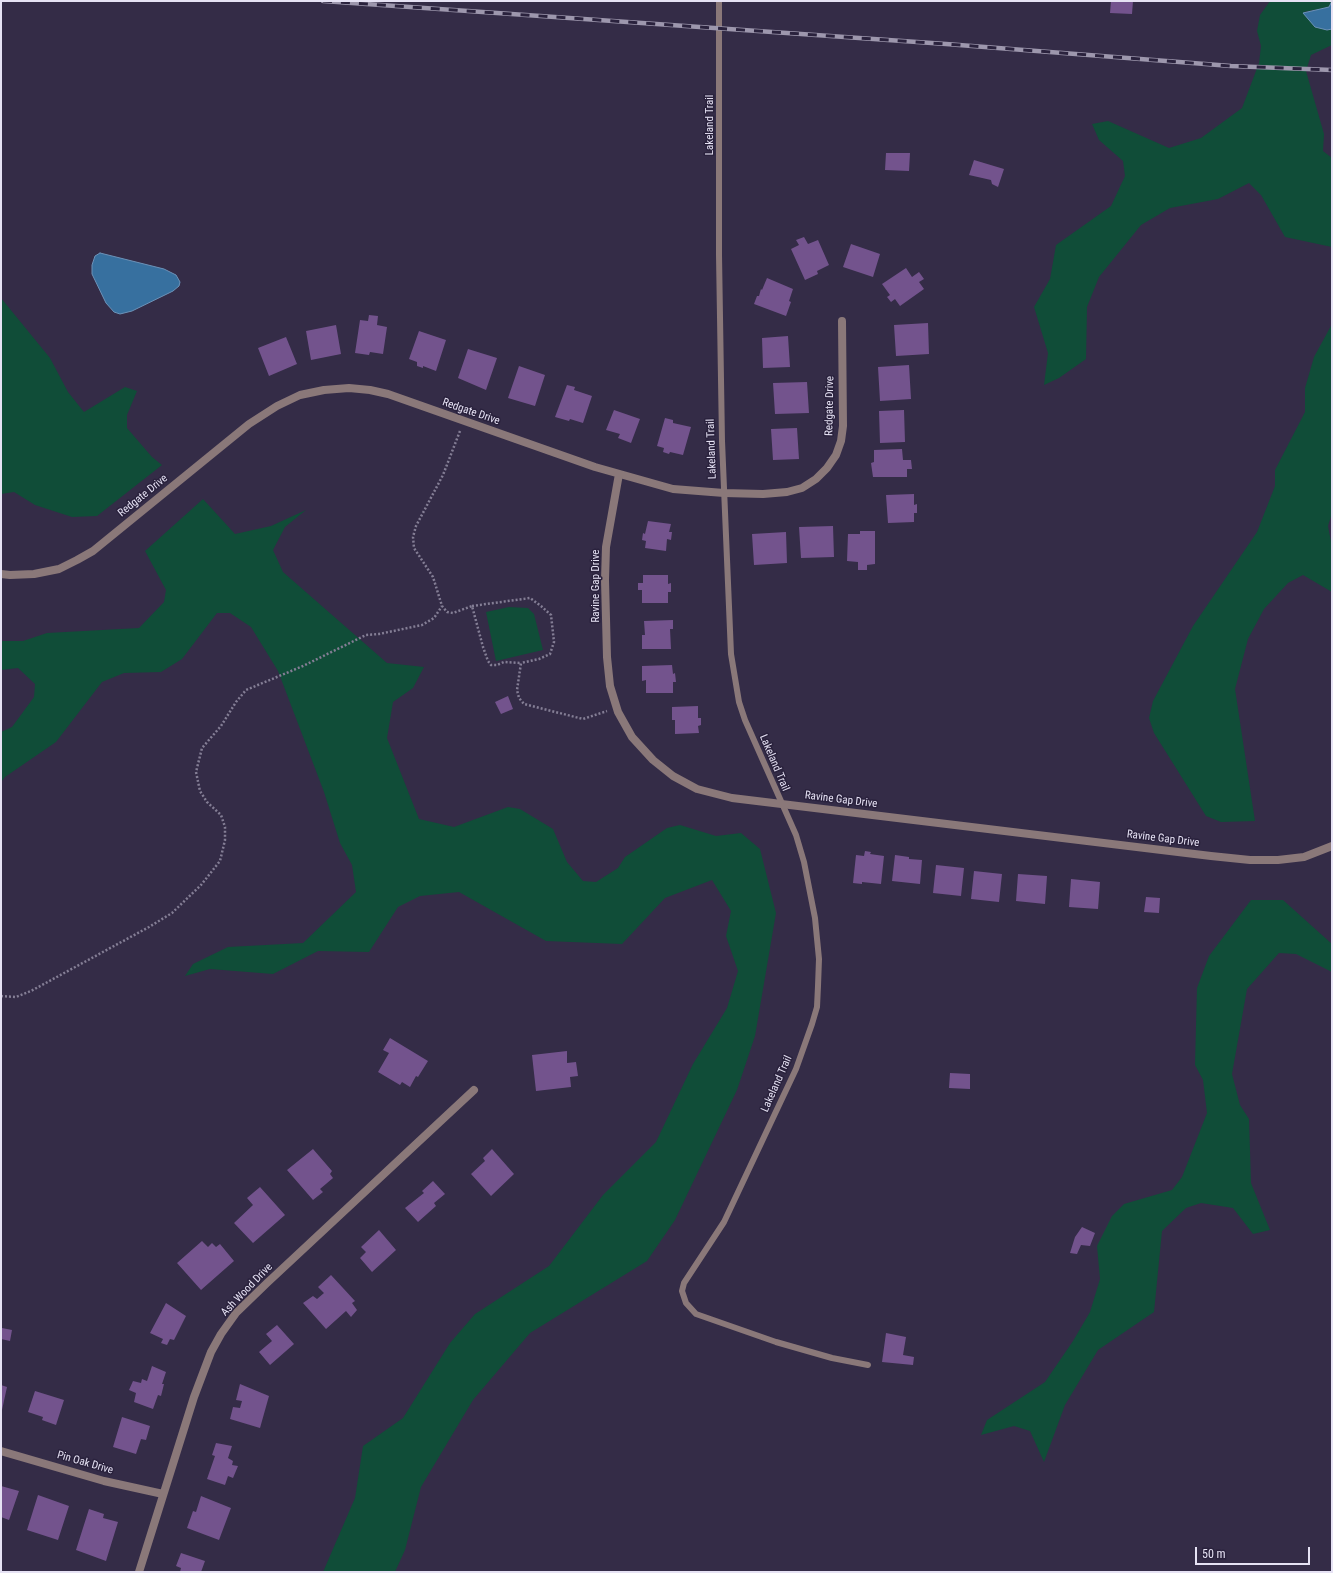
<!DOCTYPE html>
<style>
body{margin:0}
#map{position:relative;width:1333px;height:1573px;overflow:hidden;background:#342c47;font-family:"Roboto Condensed",sans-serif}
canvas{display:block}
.frame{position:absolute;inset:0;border:2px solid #e6e2f4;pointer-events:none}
.scale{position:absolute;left:1195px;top:1547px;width:115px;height:18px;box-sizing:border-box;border:2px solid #e6e2f4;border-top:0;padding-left:5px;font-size:12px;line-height:14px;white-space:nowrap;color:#e6e2f4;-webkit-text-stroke:3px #2a223d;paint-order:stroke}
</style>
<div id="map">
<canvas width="1333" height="1573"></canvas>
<div class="frame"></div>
<div class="scale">50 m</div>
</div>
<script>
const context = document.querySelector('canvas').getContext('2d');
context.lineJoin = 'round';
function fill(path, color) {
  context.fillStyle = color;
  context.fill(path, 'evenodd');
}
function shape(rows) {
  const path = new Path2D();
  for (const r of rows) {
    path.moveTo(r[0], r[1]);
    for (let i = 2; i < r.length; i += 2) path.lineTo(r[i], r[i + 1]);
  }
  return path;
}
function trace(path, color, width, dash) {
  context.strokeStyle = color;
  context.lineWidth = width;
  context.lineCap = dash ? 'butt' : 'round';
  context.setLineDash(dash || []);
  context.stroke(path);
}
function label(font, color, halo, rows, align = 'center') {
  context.font = font + ' "Roboto Condensed",sans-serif';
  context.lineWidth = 3;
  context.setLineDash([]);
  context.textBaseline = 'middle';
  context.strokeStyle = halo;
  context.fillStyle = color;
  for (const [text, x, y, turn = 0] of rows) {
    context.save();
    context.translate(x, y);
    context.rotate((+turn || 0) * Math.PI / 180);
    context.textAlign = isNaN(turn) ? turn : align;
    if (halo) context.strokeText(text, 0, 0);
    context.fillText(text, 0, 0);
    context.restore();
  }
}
const green = shape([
 [1270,1,1332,1,1329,7,1304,12,1327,30,1332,29,1332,45,1311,55,1306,71,1324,134,1323,151,1332,158,1332,247,1285,237,1261,195,1249,183,1218,199,1170,208,1141,225,1099,277,1087,307,1086,359,1059,378,1044,385,1048,353,1034,307,1050,279,1056,245,1111,206,1125,176,1123,161,1099,140,1092,124,1108,121,1169,148,1201,138,1242,108,1259,63,1261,46,1257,31,1260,15],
 [1,298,50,358,68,392,84,412,125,387,137,391,127,415,127,428,152,457,162,465,97,516,72,517,35,505,14,492,1,494],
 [1332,324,1332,513,1328,526,1332,547,1332,592,1303,575,1288,583,1264,609,1248,639,1235,689,1255,821,1221,822,1206,816,1154,733,1149,718,1153,701,1193,626,1257,532,1275,486,1275,470,1305,412,1305,388,1314,357],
 [203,499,235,534,271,526,306,510,285,527,273,550,283,572,387,663,424,667,413,688,393,702,387,738,419,819,454,827,508,807,520,809,553,829,567,862,583,881,596,882,618,868,625,857,667,828,680,825,716,836,741,833,760,849,776,913,755,1036,737,1090,675,1220,647,1261,530,1333,473,1400,421,1487,405,1550,395,1572,323,1572,355,1498,363,1446,403,1418,450,1343,475,1314,549,1266,603,1195,656,1142,693,1064,727,1008,738,971,726,936,731,911,712,880,665,898,622,944,546,941,459,892,420,896,398,907,369,952,318,951,273,974,210,969,185,976,193,964,228,947,303,943,356,892,352,865,340,843,324,792,278,671,251,627,230,613,217,613,182,659,161,672,124,673,102,682,56,742,5,777,1,782,1,732,12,727,34,697,35,684,18,668,1,670,1,641,23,641,47,633,139,628,164,602,166,590,145,551],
 [509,607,528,608,534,614,543,650,496,661,486,612],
 [1251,900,1283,900,1332,944,1332,972,1296,954,1279,953,1247,989,1232,1074,1240,1105,1249,1119,1251,1183,1270,1230,1253,1234,1233,1208,1201,1203,1186,1208,1162,1231,1154,1312,1098,1350,1065,1405,1044,1462,1030,1431,1014,1426,981,1435,987,1420,1045,1382,1073,1341,1090,1312,1100,1279,1097,1246,1112,1216,1124,1204,1172,1190,1182,1177,1207,1113,1203,1080,1195,1065,1197,988,1209,956]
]);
const water = shape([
 [1332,1,1332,29,1327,30,1315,27,1303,13,1329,7,1332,1],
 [100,253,164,269,176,275,180,282,179,286,173,291,132,311,120,314,114,312,106,303,92,274,92,265,95,256,100,253]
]);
const building = shape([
 [1111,1,1133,1,1132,14,1110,13],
 [886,153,910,153,909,171,885,170],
 [974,160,1004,169,998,187,992,184,991,180,969,175],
 [804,237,808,244,818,240,829,265,817,271,818,274,805,280,791,249,799,245,796,240],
 [851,244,880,254,873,277,843,267],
 [906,268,912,277,919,272,924,279,919,282,924,289,900,306,895,299,891,302,887,297,890,295,882,284],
 [767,278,793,289,789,301,791,302,786,316,754,304,757,296,759,296,761,289,762,290],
 [369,315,378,316,377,325,387,327,383,354,370,352,369,355,355,353,360,320,368,321],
 [928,323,929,354,896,356,894,325],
 [336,325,341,354,311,360,306,331],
 [419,331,446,340,436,371,423,366,423,368,417,366,417,362,409,359],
 [788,336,790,367,763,368,762,338],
 [286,337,297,364,269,376,258,348],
 [468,349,497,358,486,390,458,378],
 [909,365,911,399,880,401,878,367],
 [519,366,545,375,535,406,508,398],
 [807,382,809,413,775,414,773,383],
 [567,385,575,387,574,390,592,396,583,423,570,419,569,421,555,417],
 [614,410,640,419,631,443,618,438,620,434,606,430],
 [904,410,905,442,880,443,879,411],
 [665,418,673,420,673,423,691,427,683,455,670,452,669,454,663,452,664,448,657,446],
 [797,428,799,459,773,460,771,429],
 [902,449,903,460,911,460,912,469,907,469,907,477,873,477,871,463,874,462,874,450],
 [914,494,914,505,917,504,917,513,914,513,914,522,888,523,886,495],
 [648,521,671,524,669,532,672,532,671,540,667,539,666,551,645,548,646,541,642,540,643,533,645,534],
 [833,526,834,557,801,558,799,527],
 [860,531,875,531,875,564,867,565,867,570,858,570,858,562,847,561,848,534,860,534],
 [786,532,787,563,754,565,752,534],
 [643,575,668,575,668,584,671,583,671,592,668,592,668,603,642,603,642,590,638,590,638,583,643,583],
 [673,620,673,629,670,629,671,649,642,649,642,635,645,635,644,621],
 [672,665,673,674,675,673,676,682,673,682,673,693,646,693,646,680,642,681,642,666],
 [508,696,513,709,501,714,495,702],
 [698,706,698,718,701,718,701,725,698,726,699,733,675,734,675,720,672,720,672,707],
 [865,851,871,852,870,854,884,856,881,884,862,882,862,884,853,883,856,855,864,856],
 [895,855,909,857,909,859,922,860,920,884,892,881],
 [936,865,964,868,961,896,933,893],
 [974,871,1002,874,999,902,971,899],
 [1018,874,1047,876,1045,904,1016,901],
 [1071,879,1100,882,1098,909,1069,907],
 [1146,897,1160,898,1159,913,1144,912],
 [390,1038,428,1061,418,1077,416,1076,410,1087,402,1082,400,1085,378,1072,389,1053,383,1050],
 [567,1051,567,1063,576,1062,578,1076,570,1077,571,1087,536,1091,532,1055],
 [950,1073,970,1074,970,1089,949,1088],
 [313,1149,332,1171,330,1174,333,1178,320,1189,323,1192,313,1200,287,1170],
 [492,1149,514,1174,491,1196,471,1174,485,1161,483,1158],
 [433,1181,445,1194,434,1203,436,1206,418,1222,405,1208,424,1193,422,1191],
 [260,1187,285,1215,253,1243,234,1223,253,1205,247,1198],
 [1082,1227,1095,1233,1090,1246,1081,1245,1077,1254,1070,1253,1075,1237],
 [379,1230,396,1250,372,1272,360,1258,366,1252,361,1247],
 [202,1241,208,1247,212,1243,216,1247,220,1244,234,1261,201,1290,177,1263],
 [331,1275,355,1301,352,1303,357,1310,351,1317,346,1311,326,1329,303,1303,313,1296,317,1299,324,1293,318,1287],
 [166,1303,186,1316,174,1340,170,1339,167,1345,161,1343,163,1339,150,1333],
 [277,1325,294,1344,270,1365,259,1352,272,1341,266,1334],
 [2,1328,12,1330,10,1341,1,1339],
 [886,1333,906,1337,903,1355,914,1357,913,1365,882,1362],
 [152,1366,166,1372,162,1384,164,1384,161,1396,158,1395,153,1409,134,1402,136,1393,129,1390,133,1381,141,1383,142,1379,147,1381],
 [240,1384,269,1396,260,1428,230,1419,233,1407,240,1408,242,1401,236,1400],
 [1,1385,7,1387,2,1410,1,1410],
 [35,1391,64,1400,56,1425,42,1420,43,1417,28,1412],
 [122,1417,150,1426,146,1440,141,1439,136,1454,113,1447],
 [216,1443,232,1446,228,1458,233,1461,232,1465,238,1466,233,1478,228,1476,225,1485,207,1479,215,1456,212,1455],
 [1,1486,19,1491,9,1520,1,1517],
 [38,1495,69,1506,58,1540,27,1530],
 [201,1496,231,1508,219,1540,187,1528,193,1511,196,1512],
 [89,1509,104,1514,103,1518,118,1522,106,1561,76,1550],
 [181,1553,205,1561,201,1572,180,1572,181,1568,176,1566]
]);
const path = shape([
 [460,431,443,475,416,526,413,537,414,548,433,577,442,606,447,612,453,613,472,606,483,647,488,661,491,665,497,665,504,662,521,663,517,690,519,698,524,704,583,719,607,711],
 [472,606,530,598,541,606,551,615,554,642,550,654,539,659,521,663],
 [1,996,16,997,31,991,149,927,172,913,201,885,220,861,225,840,225,827,221,815,207,802,200,791,196,772,202,748,221,726,236,702,246,690,303,666,366,635,379,634,422,625,434,618,442,606]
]);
const lane = shape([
 [719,1,719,255,722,441,731,654,739,702,745,720,796,835,804,862,815,918,819,959,818,986,817,1007,812,1024,796,1069,724,1222,684,1283,682,1291,686,1303,696,1314,776,1342,832,1358,868,1365]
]);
const street = shape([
 [619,474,606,547,605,580,607,657,610,686,618,712,632,737,653,760,673,776,697,789,732,798,1211,856,1250,860,1278,860,1304,857,1332,846],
 [1,574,10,575,34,574,59,569,77,560,93,551,249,424,277,406,300,395,324,390,349,388,370,390,388,394,595,467,673,489,724,493,763,494,787,492,802,488,816,479,827,468,836,455,841,441,843,426,842,321],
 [1,1451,104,1481,163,1494],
 [139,1572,194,1397,211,1352,221,1334,236,1313,267,1283,474,1090]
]);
const rail = shape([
 [323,1,946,44,1231,66,1332,70]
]);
const streetNames = [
 ["Lakeland Trail",710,125,-90],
 ["Redgate Drive",830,406,-89],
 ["Redgate Drive",471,412,19],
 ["Lakeland Trail",712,449,-92],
 ["Redgate Drive",143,496,-39],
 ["Ravine Gap Drive",596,586,-90],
 ["Lakeland Trail",774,763,67],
 ["Ravine Gap Drive",841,800,7],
 ["Ravine Gap Drive",1163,839,7],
 ["Lakeland Trail",777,1084,-66],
 ["Ash Wood Drive",247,1290,-46],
 ["Pin Oak Drive",85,1463,16]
];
fill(green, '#104d38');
fill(water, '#37709f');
trace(water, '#6c92b8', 1);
fill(building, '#73538d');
trace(path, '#847e95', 2.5, [2, 2]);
trace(lane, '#8a7879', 6);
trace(street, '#8a7879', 8);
trace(rail, '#9d97ad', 4.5);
trace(rail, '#2a223d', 3, [9]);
label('11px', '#e6e2f4', '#2a223d', streetNames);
</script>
